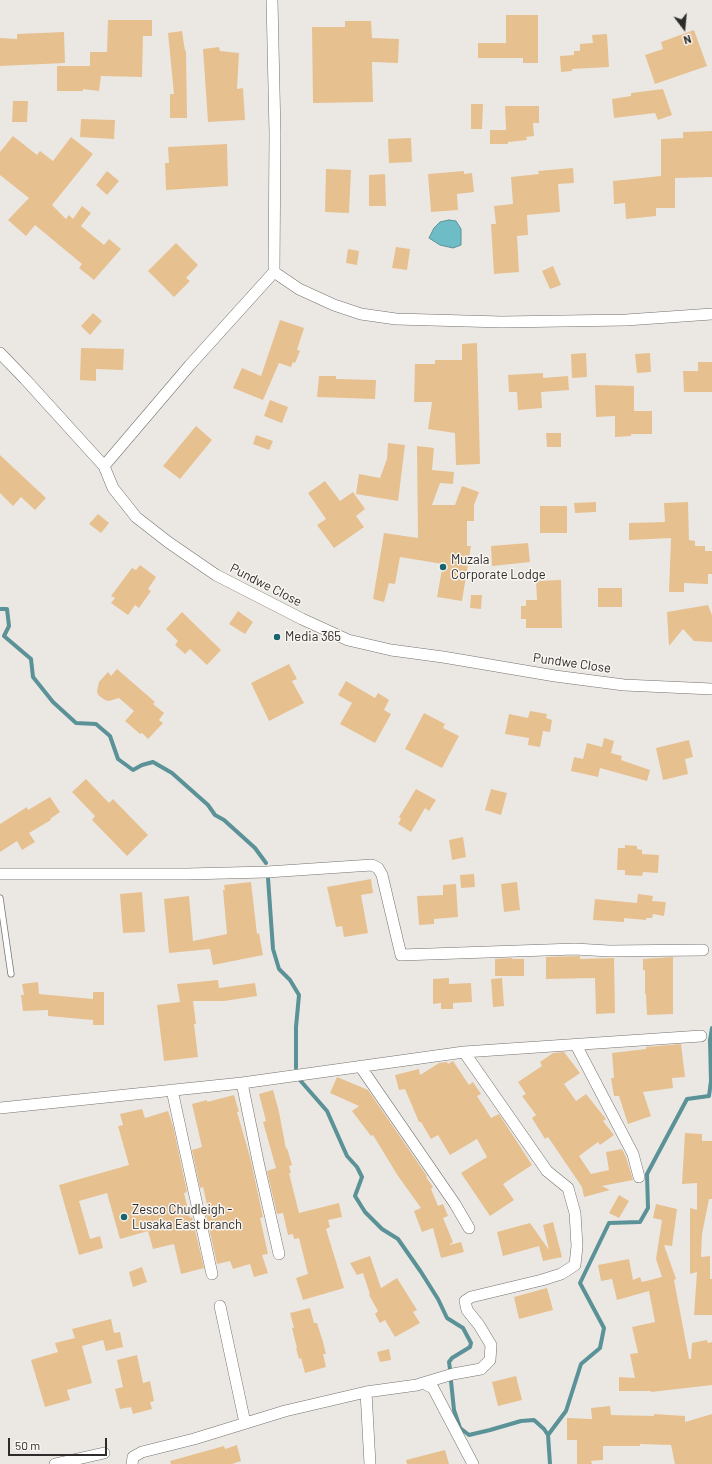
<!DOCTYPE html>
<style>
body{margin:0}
#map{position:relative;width:712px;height:1464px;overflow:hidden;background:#ebe8e4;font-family:Barlow,sans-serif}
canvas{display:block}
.north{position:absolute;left:664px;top:8px;width:40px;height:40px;-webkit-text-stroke:3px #f9f5f1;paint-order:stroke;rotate:164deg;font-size:11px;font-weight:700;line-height:16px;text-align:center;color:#2d2c2a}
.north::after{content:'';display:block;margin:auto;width:14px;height:18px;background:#2d2c2a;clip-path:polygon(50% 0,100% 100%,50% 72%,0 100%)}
.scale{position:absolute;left:8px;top:1438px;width:99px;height:18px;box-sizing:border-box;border:2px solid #2d2c2a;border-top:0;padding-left:5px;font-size:12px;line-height:14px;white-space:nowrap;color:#2d2c2a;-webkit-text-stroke:3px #f9f5f1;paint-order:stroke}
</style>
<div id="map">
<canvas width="712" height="1464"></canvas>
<div class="north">N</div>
<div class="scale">50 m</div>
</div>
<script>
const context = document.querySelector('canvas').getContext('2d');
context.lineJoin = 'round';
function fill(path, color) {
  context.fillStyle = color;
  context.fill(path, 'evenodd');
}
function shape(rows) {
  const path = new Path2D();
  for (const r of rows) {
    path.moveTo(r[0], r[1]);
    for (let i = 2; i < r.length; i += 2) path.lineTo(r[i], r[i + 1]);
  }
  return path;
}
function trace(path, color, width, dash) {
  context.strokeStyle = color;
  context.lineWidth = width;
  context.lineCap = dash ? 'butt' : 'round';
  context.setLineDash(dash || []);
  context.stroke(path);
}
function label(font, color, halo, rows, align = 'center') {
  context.font = font + ' Barlow,sans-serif';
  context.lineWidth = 3;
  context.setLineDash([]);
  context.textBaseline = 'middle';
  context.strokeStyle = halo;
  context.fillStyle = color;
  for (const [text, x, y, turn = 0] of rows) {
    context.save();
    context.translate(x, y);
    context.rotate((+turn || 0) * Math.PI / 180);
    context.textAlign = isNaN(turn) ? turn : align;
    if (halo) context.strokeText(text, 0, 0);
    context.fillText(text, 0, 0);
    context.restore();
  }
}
const water = shape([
 [449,220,456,221,461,229,461,245,453,248,440,245,429,238,434,228,440,222,449,220]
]);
const stream = shape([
 [0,609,7,609,9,626,4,636,31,659,33,677,53,702,76,723,96,724,110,736,118,759,133,770,142,765,153,762,172,773,208,805,215,815,224,820,255,848,266,863],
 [268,878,273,949,279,969,290,980,299,995,296,1027,296,1068],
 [299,1079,327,1111,347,1156,357,1167,362,1177,355,1196,365,1212,382,1229,398,1239,421,1272,438,1299,447,1318,463,1328,471,1343,470,1347,452,1358,449,1362,450,1369],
 [451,1381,454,1410,460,1428,469,1435,490,1430,521,1421,534,1420,544,1429,548,1435],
 [550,1464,548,1435,566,1411,581,1364,600,1348,604,1328,580,1283,609,1223,640,1222,648,1208,647,1174,687,1099,709,1096,711,1081,710,1040,712,1028]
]);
const building = shape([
 [506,15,538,15,538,63,523,63,523,58,478,58,478,43,506,43],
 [108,20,152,20,152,36,143,36,142,77,101,76,99,91,83,89,83,91,57,91,57,66,90,66,90,52,107,52],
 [345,21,371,21,372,38,399,39,398,63,372,62,373,102,313,103,312,27,345,27],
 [694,30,707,66,655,84,645,55,663,49,661,42],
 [182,31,185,51,186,50,187,118,170,118,170,94,174,94,168,33],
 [64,32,65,63,0,66,0,38,17,39,17,34],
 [607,34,609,67,572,69,572,71,561,72,560,56,574,55,574,51,580,51,580,44,593,43,592,35],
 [219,47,220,51,239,53,237,89,243,88,245,120,208,122,203,49],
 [663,89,672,115,658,120,655,113,614,118,612,99,631,96,631,93],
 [13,101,28,101,27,122,12,122],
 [471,104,483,104,482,129,471,129],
 [505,106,539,106,539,123,533,123,534,136,526,137,527,140,508,142,508,144,490,144,490,130,506,130],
 [81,119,115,120,114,139,80,137],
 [712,131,712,177,675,178,675,208,656,208,656,216,626,219,625,203,614,204,613,181,661,176,661,139,683,138,683,132],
 [13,136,37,155,40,151,53,161,71,137,93,154,52,205,66,219,69,215,73,219,82,206,91,213,81,226,104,245,109,239,121,249,94,280,79,268,82,264,35,225,26,236,8,220,29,198,0,175,0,152],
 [411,138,412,162,389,163,388,139],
 [227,144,228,186,166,190,165,163,169,163,168,147],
 [573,168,574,183,558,184,560,212,527,215,528,235,517,236,519,272,494,274,491,224,496,224,494,206,513,204,511,177,539,174,538,171],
 [326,169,351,170,349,213,325,212],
 [107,171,119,181,107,195,96,185],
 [464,171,464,174,472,173,474,192,457,194,458,210,431,212,428,174],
 [385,174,386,206,369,206,369,175],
 [176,243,198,265,186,278,190,281,174,297,148,271],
 [396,247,410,249,407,270,392,268],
 [348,249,359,251,357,265,346,263],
 [553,266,561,285,550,289,542,271],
 [93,313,102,321,90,335,81,326],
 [280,320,304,328,297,350,300,351,295,363,293,362,291,367,279,363,263,400,233,388,242,368,261,376],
 [477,343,480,464,456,465,455,433,428,429,432,402,414,402,415,364,435,364,435,360,462,360,462,344],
 [81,348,124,349,123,370,96,369,96,381,80,380],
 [586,353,587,377,572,378,571,354],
 [650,353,651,372,637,373,635,354],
 [698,362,712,362,712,392,684,392,683,371,698,371],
 [543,373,543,378,568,376,569,390,541,392,542,408,518,410,517,392,509,392,508,375],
 [319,376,336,376,336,379,376,380,375,399,317,397],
 [595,385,634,386,634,411,652,411,652,434,631,434,631,436,615,437,615,416,596,417],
 [270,400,288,407,282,423,264,416],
 [196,426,212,440,180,479,163,466],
 [546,433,561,433,561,447,547,447],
 [256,435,273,441,269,450,253,444],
 [388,443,405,445,398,501,356,494,359,474,380,478,387,459],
 [417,446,434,448,432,470,454,472,453,484,440,483,432,505,455,505,462,486,479,492,474,505,474,521,467,521,467,546,471,546,462,601,437,597,443,564,400,557,395,584,389,583,384,602,373,599,384,533,418,538],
 [0,455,46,498,35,510,21,497,13,506,0,493],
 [325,481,340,501,353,492,365,509,356,516,364,527,334,548,317,525,326,519,308,493],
 [596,502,596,512,575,513,574,503],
 [688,502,689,540,695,541,695,546,705,546,705,551,712,551,712,574,708,574,708,584,684,583,684,592,669,592,671,538,629,540,629,523,665,522,664,503],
 [540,506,567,506,567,533,540,533],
 [98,514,109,523,101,533,89,524],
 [528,543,530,562,492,566,491,546],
 [140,565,156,577,148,589,151,591,139,608,135,605,128,615,111,603,115,598,111,596,132,568,136,570],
 [561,580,562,628,526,628,526,619,521,619,521,606,526,606,526,600,537,600,536,581],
 [598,588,622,588,622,607,598,607],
 [471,595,482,595,481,609,470,608],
 [708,605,712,615,712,642,694,641,683,629,669,646,667,612],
 [238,611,253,622,245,634,229,624],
 [182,612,221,650,207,665,190,649,185,654,175,645,178,641,166,629],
 [289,664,297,679,292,681,304,703,269,721,251,683],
 [117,669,155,702,153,704,164,713,159,720,163,723,148,739,142,733,140,734,125,721,134,711,119,698,109,701,105,700,98,695,97,691,99,682,108,672,111,676],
 [346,681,375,698,378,693,389,700,384,710,391,714,375,743,340,724,352,703,338,695],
 [530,711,547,714,546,718,552,720,550,732,543,731,540,747,528,745,529,738,505,734,509,714,528,718],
 [424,713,445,724,443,728,459,736,442,768,405,749],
 [604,738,614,741,611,753,622,756,621,760,650,770,647,781,600,768,598,777,571,771,574,757,583,759,587,743,602,747],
 [689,740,693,757,685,759,688,774,663,780,656,748],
 [86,779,109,803,113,799,148,835,127,856,92,820,95,816,72,792],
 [416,789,436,800,429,811,425,808,411,832,398,824,401,819,399,817],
 [491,789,507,793,501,815,485,810],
 [50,797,60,812,50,819,51,820,29,833,35,842,22,850,17,841,0,852,0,824,27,807,28,810],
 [463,837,466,857,452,860,449,840],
 [625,845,637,846,637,849,642,850,642,854,659,855,658,873,643,872,642,876,625,875,625,870,617,870,618,848,625,848],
 [474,874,475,887,461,888,460,875],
 [371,879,373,893,361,895,368,933,344,937,342,926,336,927,327,887],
 [251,882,257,934,259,933,263,955,213,965,210,949,169,953,164,899,189,896,193,941,227,934,223,890,225,890,224,885],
 [517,882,520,910,504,912,501,884],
 [456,884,458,917,434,919,434,924,419,925,417,896,443,895,443,885],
 [142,892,145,932,123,933,120,894],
 [638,894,653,896,652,901,666,902,664,916,653,914,652,918,646,918,646,920,624,918,624,922,593,920,595,899,637,903],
 [580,956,580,959,614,958,615,1013,596,1014,595,978,546,979,546,957],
 [673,957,673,1014,647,1015,646,994,645,994,645,970,643,970,643,959],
 [512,958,512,959,524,959,524,976,495,976,495,959],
 [449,978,449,984,471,983,472,1002,453,1003,453,1009,441,1009,441,1003,433,1004,433,979],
 [502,978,504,1006,493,1007,491,979],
 [218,980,219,988,255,983,257,996,224,1001,193,1001,196,1024,194,1024,198,1057,164,1061,157,1005,180,1002,177,984],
 [38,982,39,994,93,999,93,992,104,992,104,1025,93,1025,93,1020,48,1016,48,1010,23,1011,21,995,24,995,22,984],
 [681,1044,685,1077,672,1078,673,1088,643,1092,651,1116,628,1124,619,1096,614,1096,611,1078,614,1078,612,1053,646,1049,646,1047],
 [564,1052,580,1073,564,1084,576,1101,586,1094,606,1119,603,1121,614,1135,600,1145,598,1142,579,1156,591,1174,609,1170,606,1152,622,1149,626,1157,633,1180,602,1186,610,1190,584,1197,582,1187,548,1137,545,1139,532,1118,536,1115,522,1096,526,1094,518,1082,542,1066,540,1062,553,1053],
 [453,1061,469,1085,473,1082,481,1094,477,1096,491,1118,499,1114,532,1165,503,1184,514,1200,490,1216,461,1173,487,1157,477,1139,450,1155,438,1135,431,1139,421,1122,419,1122,405,1089,399,1090,395,1075,419,1069,420,1075,439,1063,447,1062,448,1064],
 [337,1077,368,1090,427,1176,426,1177,433,1187,431,1189,438,1206,443,1204,448,1216,443,1218,453,1242,449,1245,461,1242,464,1252,441,1258,433,1228,422,1232,414,1211,421,1208,398,1176,373,1135,371,1136,352,1111,359,1106,330,1093],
 [273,1090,279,1112,286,1149,287,1148,292,1165,289,1166,291,1173,289,1173,299,1213,339,1203,342,1217,328,1220,330,1227,326,1229,344,1288,303,1300,296,1278,308,1274,299,1238,294,1239,293,1234,288,1235,283,1213,277,1214,267,1171,276,1168,263,1122,266,1121,259,1094],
 [234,1095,239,1112,237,1112,250,1157,263,1217,260,1218,268,1254,262,1255,268,1273,254,1277,250,1264,233,1269,230,1261,217,1264,206,1214,209,1213,203,1187,200,1188,192,1150,202,1147,192,1104,207,1100,207,1102],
 [142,1109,145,1118,168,1111,173,1126,187,1192,184,1193,190,1218,192,1217,204,1268,181,1274,174,1244,153,1249,148,1231,120,1239,107,1193,79,1201,90,1239,100,1236,103,1248,79,1255,59,1185,129,1165,118,1126,123,1125,120,1114],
 [685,1133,702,1134,702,1141,712,1141,712,1199,709,1199,702,1234,701,1257,710,1256,710,1279,712,1279,712,1315,694,1315,697,1272,690,1274,690,1208,697,1210,697,1183,682,1184],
 [619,1195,629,1201,619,1218,609,1213],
 [656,1204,677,1209,672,1246,664,1245,676,1279,674,1280,689,1359,691,1359,692,1343,707,1340,708,1343,712,1342,712,1385,651,1392,651,1391,619,1391,619,1377,635,1378,630,1354,638,1353,632,1327,655,1322,649,1291,617,1300,612,1279,601,1281,598,1265,629,1259,633,1280,640,1277,642,1282,662,1277,656,1259,662,1220,653,1218],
 [553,1222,562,1257,543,1261,539,1246,503,1256,497,1232,530,1223,549,1250,543,1225],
 [370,1256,381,1288,397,1278,417,1310,413,1312,420,1323,395,1337,385,1320,380,1323,375,1314,378,1311,369,1295,370,1294,363,1273,357,1275,350,1263],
 [142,1267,147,1282,133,1287,129,1272],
 [547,1288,553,1310,519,1319,514,1297],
 [310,1308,314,1323,317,1323,323,1342,326,1354,323,1354,326,1367,305,1373,301,1358,299,1359,296,1348,297,1348,292,1328,294,1328,290,1313],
 [111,1319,114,1333,120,1332,123,1347,106,1351,103,1340,82,1346,92,1383,67,1390,70,1400,45,1407,31,1360,58,1352,55,1343,75,1338,72,1329],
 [389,1349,391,1360,380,1362,377,1352],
 [137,1355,143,1383,150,1381,154,1401,150,1402,152,1409,133,1414,131,1407,120,1409,115,1389,123,1387,117,1360],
 [516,1376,522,1400,498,1406,492,1382],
 [610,1406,611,1415,654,1416,654,1414,685,1416,685,1422,712,1414,712,1464,675,1464,671,1445,640,1444,640,1446,603,1446,603,1460,591,1461,592,1464,577,1464,577,1440,567,1440,567,1418,592,1419,591,1408],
 [237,1445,241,1461,232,1464,171,1464,170,1461,224,1446,225,1449],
 [445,1450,449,1464,407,1464,406,1460]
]);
const service = shape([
 [0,898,11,974]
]);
const minor = shape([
 [272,0,275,133,274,272],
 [274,272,299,289,334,305,361,314,396,319,502,322,626,320,712,314],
 [0,353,25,379,104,466,113,488,136,517,168,542,216,575,302,619,348,640,391,650,443,657,555,676,624,685,712,689],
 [104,466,190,365,274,272],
 [0,874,187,874,267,872,372,865,378,868,382,875,401,955,575,949,609,951,703,950],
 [576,1045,633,1154,639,1177],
 [360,1066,455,1204,469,1228],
 [242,1083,259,1166,279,1254],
 [172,1090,212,1274],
 [0,1108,242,1083,464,1052,701,1036],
 [220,1306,245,1423],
 [423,1383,453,1374,481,1369,490,1360,491,1345,479,1325,467,1310,465,1301,471,1297,542,1280,561,1274,575,1265,577,1246,575,1213,568,1188,547,1171,464,1052],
 [366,1392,370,1464],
 [55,1464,104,1453],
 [132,1464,133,1457,142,1452,194,1439,285,1411,366,1392,417,1385,423,1383,433,1388,473,1464]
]);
const markers = [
 [443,567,4,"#18656d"],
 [277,637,4,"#18656d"],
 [124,1217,4,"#18656d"]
];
const poiNames = [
 ["Muzala",451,560],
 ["Corporate Lodge",451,575],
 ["Media 365",285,637],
 ["Zesco Chudleigh -",132,1210],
 ["Lusaka East branch",132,1225]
];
const streetNames = [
 ["Pundwe Close",266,585,27],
 ["Pundwe Close",572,663,8]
];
fill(water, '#6ebdc6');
trace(water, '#5a9297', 1);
trace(stream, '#5a9297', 4);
fill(building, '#e7c08f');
trace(service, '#75726e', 7);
trace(minor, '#75726e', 12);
trace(service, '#fff', 5.5);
trace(minor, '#fff', 11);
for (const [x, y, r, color] of markers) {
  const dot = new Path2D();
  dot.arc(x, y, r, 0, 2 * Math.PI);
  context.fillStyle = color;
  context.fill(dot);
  trace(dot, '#f9f5f1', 1.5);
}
label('13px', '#2d2c2a', '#f9f5f1', poiNames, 'left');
label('13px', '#2d2c2a', '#f9f5f1', streetNames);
</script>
